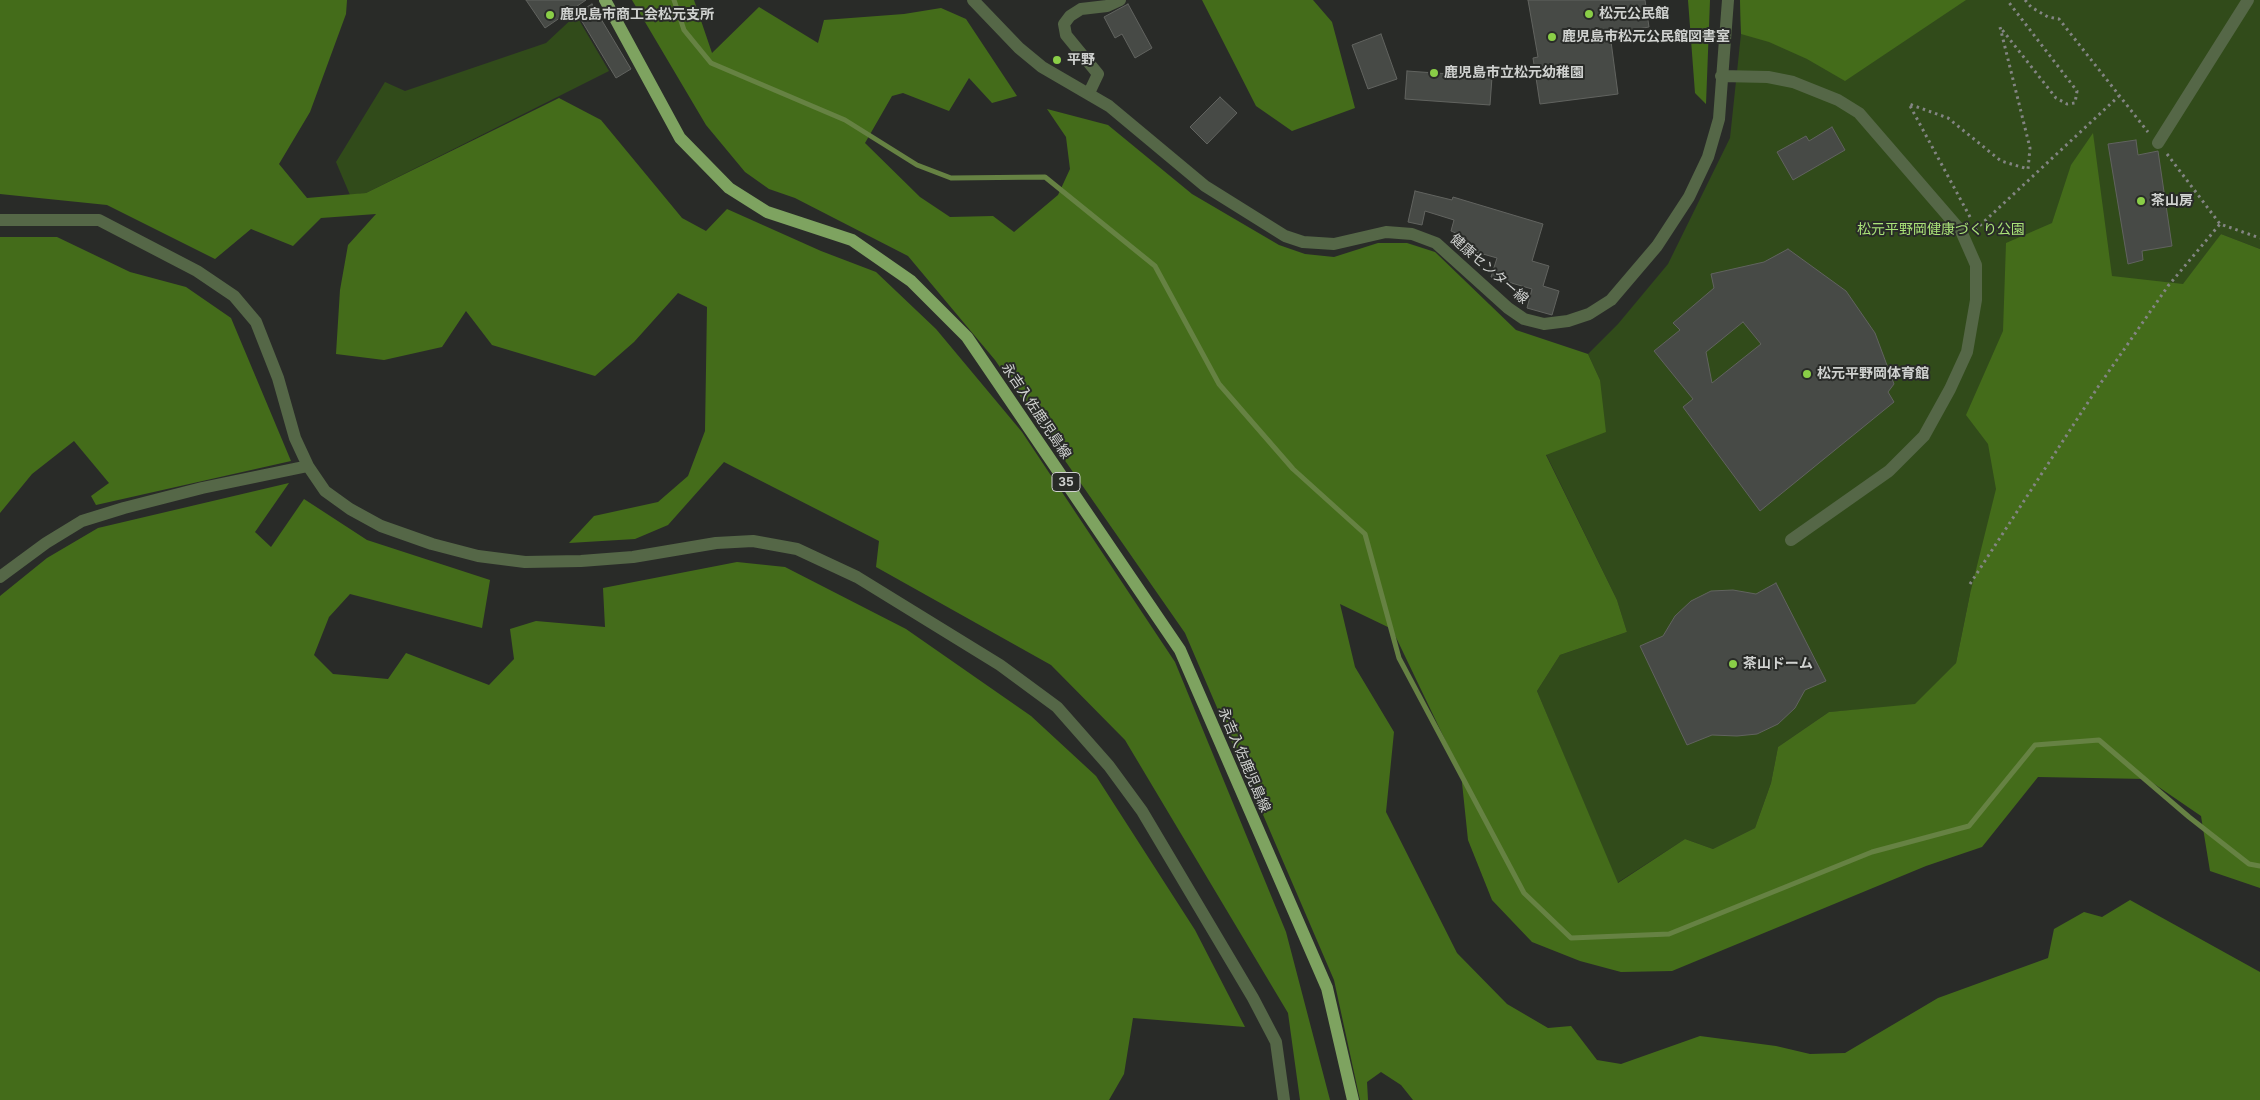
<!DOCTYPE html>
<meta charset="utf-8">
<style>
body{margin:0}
canvas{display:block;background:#292b28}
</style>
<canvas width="2260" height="1100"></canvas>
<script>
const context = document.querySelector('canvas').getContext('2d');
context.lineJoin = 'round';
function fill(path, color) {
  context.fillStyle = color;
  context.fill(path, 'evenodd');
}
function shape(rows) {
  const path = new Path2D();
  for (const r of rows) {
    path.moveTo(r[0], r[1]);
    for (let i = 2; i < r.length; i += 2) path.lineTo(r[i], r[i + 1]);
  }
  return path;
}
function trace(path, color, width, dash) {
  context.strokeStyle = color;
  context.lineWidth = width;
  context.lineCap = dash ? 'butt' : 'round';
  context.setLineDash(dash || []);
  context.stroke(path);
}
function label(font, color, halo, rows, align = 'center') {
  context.font = font + ' Inter,"Noto Sans JP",sans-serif';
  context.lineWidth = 4;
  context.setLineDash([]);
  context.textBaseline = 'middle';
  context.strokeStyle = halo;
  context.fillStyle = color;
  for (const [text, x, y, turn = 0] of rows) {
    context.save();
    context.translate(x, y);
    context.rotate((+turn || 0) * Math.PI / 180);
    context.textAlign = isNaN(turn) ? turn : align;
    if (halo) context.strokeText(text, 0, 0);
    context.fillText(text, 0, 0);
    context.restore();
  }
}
const green = shape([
 [1740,0,2260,0,2260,249,2221,234,1970,594,1956,663,1915,705,1829,712,1778,747,1771,783,1755,828,1713,849,1685,839,1617,883,1537,691,1560,655,1627,632,1617,600,1546,454,1600,380,1588,354,1618,324,1668,264,1730,138,1741,34],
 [576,15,609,71,366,193,350,195,336,162,385,82,405,91,546,43]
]);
const forest = shape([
 [0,0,347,0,346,14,310,112,279,164,307,198,366,193,559,98,601,120,682,218,706,231,727,209,821,251,876,272,936,329,1022,432,1175,662,1286,932,1330,1100,1300,1100,1288,1013,1125,740,1051,665,876,567,879,541,724,462,668,525,635,539,569,543,594,516,658,502,688,476,705,431,707,307,678,293,634,342,595,376,492,345,466,311,442,347,384,360,336,354,340,290,348,245,376,214,321,218,293,246,251,229,215,259,107,205,0,194],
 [632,0,694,0,712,53,759,7,818,43,824,20,904,14,941,8,966,19,1017,96,992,103,969,78,949,111,903,93,892,96,865,143,920,197,950,217,993,216,1014,232,1058,195,1070,169,1066,137,1047,109,1108,125,1192,194,1279,245,1305,254,1334,257,1378,243,1407,243,1435,252,1516,330,1588,354,1600,380,1606,432,1546,455,1617,600,1627,632,1560,655,1537,691,1618,883,1685,839,1713,849,1755,828,1771,783,1778,747,1829,712,1915,704,1956,663,1970,594,1996,489,1988,444,1966,415,2003,331,2006,243,2052,223,2071,165,2093,133,2112,276,2183,284,2221,234,2260,249,2260,888,2210,871,2201,816,2147,779,2038,777,1982,847,1926,866,1672,971,1621,972,1580,961,1532,942,1492,900,1468,840,1461,773,1392,629,1340,604,1355,667,1394,732,1386,812,1457,953,1507,1004,1548,1028,1571,1026,1597,1060,1621,1064,1700,1036,1776,1046,1810,1054,1845,1053,1938,998,2048,958,2054,929,2084,912,2102,917,2130,900,2260,972,2260,1100,1413,1100,1401,1085,1381,1072,1367,1082,1368,1100,1360,1100,1334,980,1185,633,995,360,908,256,795,198,769,189,745,172,706,125],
 [1202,0,1313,0,1332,22,1355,108,1292,131,1256,106],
 [1688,0,1710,0,1706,104,1695,93],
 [1740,0,1966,0,1845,81,1807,59,1769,42,1741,34],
 [0,237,57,237,130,272,186,287,231,318,291,461,96,505,91,496,109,483,74,441,32,474,0,513],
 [289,483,255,532,271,547,304,499,367,540,490,580,482,628,350,594,329,617,314,655,333,674,388,679,406,653,489,685,514,659,510,629,536,621,605,627,603,588,737,562,785,567,906,629,1031,716,1096,776,1195,930,1245,1027,1133,1018,1124,1074,1109,1100,0,1100,0,596,47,558,98,528]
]);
const stream = shape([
 [674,0,684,30,711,63,845,120,917,165,951,178,1045,177,1155,266,1219,384,1293,469,1365,534,1399,658,1524,893,1571,938,1669,934,1872,852,1969,826,2035,745,2099,740,2189,817,2249,864,2260,866]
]);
const building = shape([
 [526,0,586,0,545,28,526,0],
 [1528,0,1645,0,1649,27,1610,34,1618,94,1540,104,1533,58,1538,57,1528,0],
 [592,4,631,69,616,78,577,13,592,4],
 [1128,4,1152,48,1135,58,1122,34,1115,38,1104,17,1128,4],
 [1381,34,1397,79,1368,89,1352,45,1381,34],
 [1407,71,1492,77,1490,105,1405,99,1407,71],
 [1220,97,1237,113,1207,144,1190,127,1220,97],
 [1832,127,1845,150,1793,180,1777,152,1806,136,1809,141,1832,127],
 [2136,140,2138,155,2158,151,2172,246,2142,251,2143,260,2128,264,2108,144,2136,140],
 [1415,191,1452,200,1453,197,1543,224,1532,261,1549,266,1543,286,1559,291,1552,315,1527,308,1532,289,1491,277,1497,258,1455,246,1458,234,1451,231,1454,220,1425,211,1422,225,1408,222,1415,191],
 [1788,249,1846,291,1875,333,1894,384,1888,392,1894,402,1760,511,1683,407,1693,399,1654,351,1680,330,1673,323,1714,288,1711,274,1764,262,1788,249],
 [1743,322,1761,344,1712,383,1706,352,1743,322],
 [1776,583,1826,681,1805,690,1795,708,1778,724,1757,734,1737,736,1712,735,1687,745,1640,646,1663,636,1675,616,1691,601,1711,591,1733,590,1756,594,1776,583]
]);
const path = shape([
 [2025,0,2031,7,2048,17,2059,19,2148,132],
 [2167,154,2220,224,2260,238],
 [1970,217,1909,104,1948,118,2001,161,2028,169,2030,148,2000,27,2056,98,2067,104,2075,103,2077,91,2007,0],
 [1975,230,2119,96],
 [1970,584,2098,387,2168,286,2220,224]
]);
const minor = shape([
 [973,0,1019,48,1042,67,1109,106,1205,186,1285,236,1303,242,1334,244,1386,232,1412,234,1436,243,1508,308,1524,319,1544,324,1568,321,1589,314,1611,300,1657,246,1689,197,1708,157,1719,119,1728,0],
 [1721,76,1768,77,1793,82,1838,100,1859,113,1961,231,1976,265,1976,300,1967,352,1950,389,1924,436,1889,471,1791,540],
 [1089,93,1098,74,1066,35,1064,24,1070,16,1081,9,1107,6,1120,0],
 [2158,143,2248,0],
 [0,220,99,220,197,271,234,296,256,322,278,378,295,438,308,466,325,491,350,509,381,526,432,544,478,556,525,562,581,561,633,557,716,543,753,541,797,549,857,577,1000,665,1057,707,1109,766,1142,811,1253,998,1276,1042,1284,1100],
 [0,577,46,543,82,521,124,508,202,488,308,466]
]);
const major = shape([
 [605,0,680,138,729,188,767,212,852,240,911,281,967,337,1180,650,1327,988,1353,1100]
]);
const markers = [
 [1589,14,5,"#8ace47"],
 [550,15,5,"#8ace47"],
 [1552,37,5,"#8ace47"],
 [1057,60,5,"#8ace47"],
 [1434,73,5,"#8ace47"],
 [2141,201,5,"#8ace47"],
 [1807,374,5,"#8ace47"],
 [1733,664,5,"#8ace47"]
];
const shields = [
 [1066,482,28]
];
const shieldNames = [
 ["35",1066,482]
];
const poiNames = [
 ["松元公民館",1599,14],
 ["鹿児島市商工会松元支所",560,15],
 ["鹿児島市松元公民館図書室",1562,37],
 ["平野",1067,60],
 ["鹿児島市立松元幼稚園",1444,73],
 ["茶山房",2151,201],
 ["松元平野岡体育館",1817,374],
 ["茶山ドーム",1743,664]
];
const parkNames = [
 ["松元平野岡健康づくり公園",1941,230]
];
const streetNames = [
 ["健康センター線",1489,269,41],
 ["永吉入佐鹿児島線",1036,411,56],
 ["永吉入佐鹿児島線",1244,760,67]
];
fill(green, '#314b1a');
fill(forest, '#446c1a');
trace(stream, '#668243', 5);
fill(building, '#474a46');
trace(building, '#61635f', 1);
trace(path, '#838583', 3, [2.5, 4]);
trace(minor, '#556747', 12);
trace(major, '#7ea360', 12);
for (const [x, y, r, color] of markers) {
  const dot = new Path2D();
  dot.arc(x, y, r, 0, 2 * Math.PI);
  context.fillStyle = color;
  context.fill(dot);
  trace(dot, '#292b28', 2);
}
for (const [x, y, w] of shields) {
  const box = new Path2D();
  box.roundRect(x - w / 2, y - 9.5, w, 19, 4);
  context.fillStyle = '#292b28';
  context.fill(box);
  trace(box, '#d0d2d0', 1);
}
label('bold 12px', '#d0d2d0', null, shieldNames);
label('bold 14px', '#d0d2d0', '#292b28', poiNames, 'left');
label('14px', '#a9e278', '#292b28', parkNames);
label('14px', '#d0d2d0', '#292b28', streetNames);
</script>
